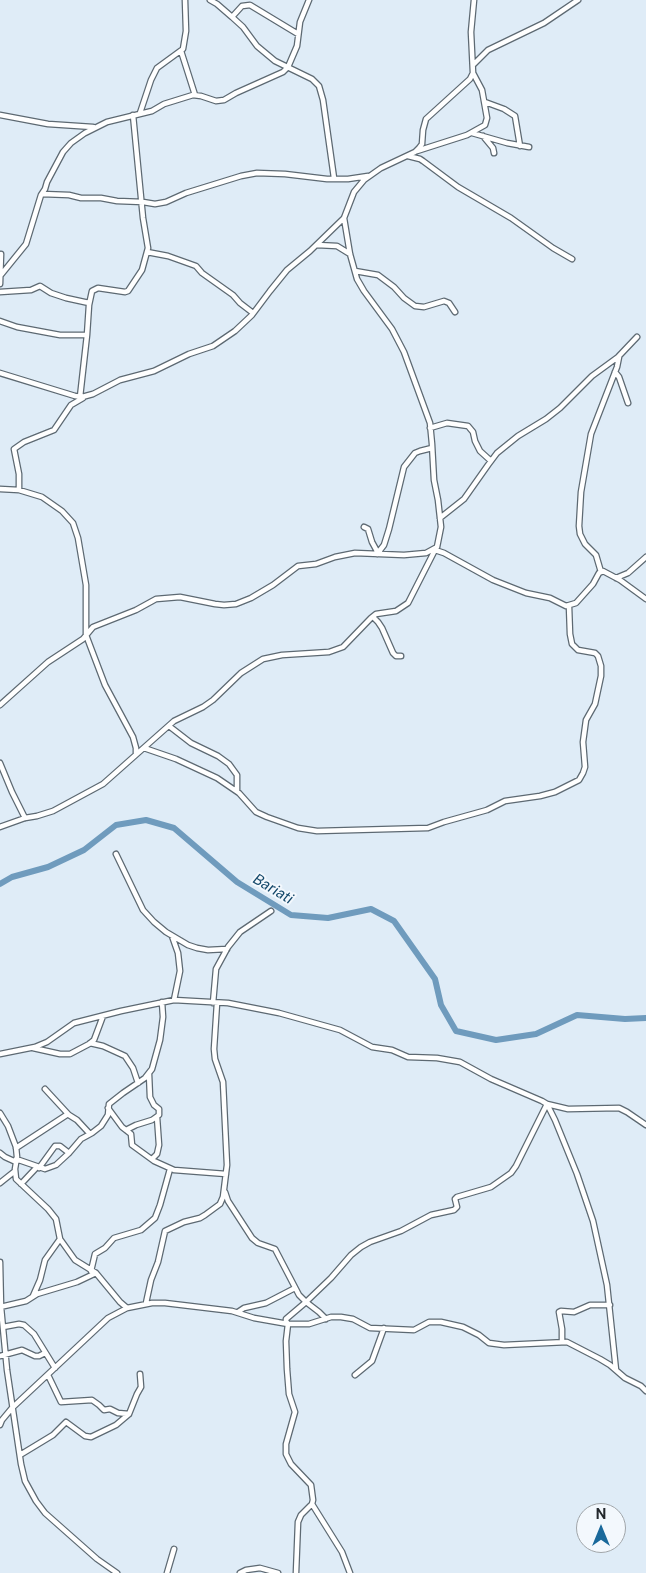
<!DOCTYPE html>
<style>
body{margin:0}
#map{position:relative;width:646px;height:1573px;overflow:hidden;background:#dfecf7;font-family:"Public Sans",sans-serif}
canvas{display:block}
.north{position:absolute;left:576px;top:1503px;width:50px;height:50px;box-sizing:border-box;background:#f3f8fd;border:1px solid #a0a5a9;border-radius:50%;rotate:0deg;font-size:14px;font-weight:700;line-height:20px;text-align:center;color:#23282c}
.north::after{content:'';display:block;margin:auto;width:18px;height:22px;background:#1a699b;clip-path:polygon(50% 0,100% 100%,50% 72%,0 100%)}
</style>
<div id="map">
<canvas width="646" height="1573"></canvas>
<div class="north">N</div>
</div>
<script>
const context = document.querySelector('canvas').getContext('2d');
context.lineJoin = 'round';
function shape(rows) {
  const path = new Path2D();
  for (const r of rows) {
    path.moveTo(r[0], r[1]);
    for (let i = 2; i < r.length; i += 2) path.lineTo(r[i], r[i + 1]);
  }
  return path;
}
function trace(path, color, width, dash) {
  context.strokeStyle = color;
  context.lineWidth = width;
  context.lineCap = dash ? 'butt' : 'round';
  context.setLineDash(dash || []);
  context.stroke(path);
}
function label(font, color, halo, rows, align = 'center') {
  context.font = font + ' "Public Sans",sans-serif';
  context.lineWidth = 4;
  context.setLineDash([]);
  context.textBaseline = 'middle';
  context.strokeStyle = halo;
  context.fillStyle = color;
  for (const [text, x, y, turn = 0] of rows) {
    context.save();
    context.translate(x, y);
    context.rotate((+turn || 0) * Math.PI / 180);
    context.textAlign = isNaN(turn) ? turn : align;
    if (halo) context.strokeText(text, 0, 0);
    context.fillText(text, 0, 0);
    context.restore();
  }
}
const river = shape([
 [0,884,12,877,48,867,84,850,116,825,146,820,174,828,237,882,291,915,328,918,371,909,394,921,435,979,441,1005,456,1031,496,1040,536,1034,577,1015,625,1019,646,1018]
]);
const minor = shape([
 [210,0,217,4,232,17,243,27,257,46,275,61,312,79,319,86,323,100,334,178],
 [232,17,242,6,250,5,298,34],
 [181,51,195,95],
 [474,64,488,50,544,23,578,0],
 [485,102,504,109,515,116,520,146],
 [140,113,151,80,157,68,183,49,186,31,185,0],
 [0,115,48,124,93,127],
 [472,133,507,143,529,147],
 [483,136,493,148,494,153],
 [417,151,467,135,485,125,487,118,482,90,473,73],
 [408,156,420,159,423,161,458,187,511,218,553,248,572,259],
 [42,194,69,195,81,198,101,198,117,201,143,202,155,204,166,202,186,193,241,176,257,173,285,174,327,179,348,179,368,176],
 [317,245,337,246,350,254],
 [147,252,168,256,196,266,202,273,233,295,240,303,253,313],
 [355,271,378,275,394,287,404,298,415,306,424,307,444,301,449,303,455,312],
 [0,276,26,244,41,195,45,189,47,182,63,152,71,143,85,133,107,122,152,111,164,104,193,95,201,96,216,101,224,100,236,93,283,72,288,67,297,46,300,22,309,0],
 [0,284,1,254],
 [0,292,31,290,40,286,51,293,66,298,89,303],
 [0,321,17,327,60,335,87,335],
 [615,372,619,377,628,403],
 [0,373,75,396,82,397,93,394,120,380,154,371,189,354,213,346,235,331,252,315,270,291,287,270,310,251,344,218,354,192,364,180,381,168,415,152,419,148,422,144,423,130,426,119,470,79,473,73,471,32,474,0],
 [80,397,87,335,89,305,92,291,98,288,125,292,128,291,142,270,148,248,143,218,133,115],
 [430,428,447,423,468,426,473,432,475,441,480,451,491,461],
 [0,489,19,490,42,497,62,511,73,523,78,538,86,585,86,635,105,685,133,737,136,748,136,754],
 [19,490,19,474,14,449,24,442,54,430,71,405,83,398],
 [440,518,464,499,488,465,497,453,518,436,546,419,560,408,592,376,618,357,637,337],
 [364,527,368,529,372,542,378,553],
 [435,550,444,553,493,580,526,593,550,598,566,606,576,603,593,584,599,573,603,571,620,580,646,599],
 [377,554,384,545,389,529,404,467,415,453,420,451,432,448],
 [601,572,596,555,585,544,580,534,579,526,581,492,591,434,617,367,619,357],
 [616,578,628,573,646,557],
 [373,617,378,622,382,628,393,653,396,656,401,656],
 [0,705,48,662,83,639,93,627,136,610,156,599,180,597,215,604,224,605,236,604,251,598,273,585,298,566,316,564,335,557,355,553,404,555,426,553,437,547,441,527,438,500,434,480,432,444,430,423,404,352,392,329,364,291,357,279,350,254,344,218],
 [169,726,191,743,218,756,229,764,237,775,237,791],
 [144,748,176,759,217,778,239,793,256,812,267,817,298,828,317,831,428,828,444,822,487,810,505,801,540,796,555,792,579,780,583,773,585,767,583,742,586,720,595,704,601,676,601,666,598,656,595,653,578,650,572,644,570,634,569,606],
 [0,763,12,792,25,818],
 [0,827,25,818,37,816,53,811,103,784,174,721,203,707,213,700,241,673,263,659,282,655,329,652,343,647,371,618,376,614,396,611,408,603,436,548],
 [116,854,143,910,154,922,166,932,188,945,197,948,208,950,227,949],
 [172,936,178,953,180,971,174,1000],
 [213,1003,216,969,228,947,240,932,271,911],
 [90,1043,103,1046,125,1056,133,1068,138,1083],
 [33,1048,60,1054,70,1054,89,1044,94,1040,103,1016],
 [0,1054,35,1047,47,1042,74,1023,121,1011,174,1000,228,1003,279,1013,340,1030,372,1047,392,1050,408,1057,437,1058,460,1062,491,1079,542,1101,547,1104,555,1120,577,1174,593,1221,607,1285,616,1370],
 [45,1089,69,1115,77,1120,90,1134],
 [108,1108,122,1127,131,1134,132,1145,154,1161,174,1170,226,1174],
 [0,1113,8,1126,16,1147,17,1157,15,1169,16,1179,48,1209,56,1219,60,1239,75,1260,96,1273,120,1302,127,1308],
 [126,1130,136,1125,152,1120,159,1115,159,1109,154,1105,150,1097,149,1074],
 [16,1148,68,1114],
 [0,1153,5,1157,16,1162],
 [16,1159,45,1169,56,1165,69,1153,81,1139,92,1133,101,1126,108,1115,109,1104,123,1093,145,1078,152,1069,160,1040,163,1017,162,1002],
 [152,1159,157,1154,159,1145,157,1117],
 [39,1168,55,1146,60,1146,69,1153],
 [0,1183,15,1171],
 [21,1184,37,1167],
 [225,1192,228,1201,252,1238,258,1243,275,1249,299,1295,306,1302,319,1312,326,1319],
 [0,1262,1,1307,7,1370,21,1464,25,1481,36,1501,45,1513,97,1559,117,1573],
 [91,1271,95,1254,105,1248,114,1238,141,1230,155,1218,160,1205,170,1169],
 [33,1296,40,1280,45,1260,60,1239],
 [146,1303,151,1280,158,1262,165,1231,184,1222,200,1218,205,1215,220,1204,223,1197,227,1165,223,1082,215,1059,214,1049,217,1003],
 [0,1307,26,1301,37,1294,77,1282,96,1273],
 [238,1312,244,1308,266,1303,295,1288],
 [3,1327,19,1324,24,1325,34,1334,55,1368],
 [562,1341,562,1329,559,1312,561,1311,574,1312,590,1305,610,1305],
 [0,1356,22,1350,35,1356,39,1356,45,1353],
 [48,1375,61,1402,92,1400,99,1405,104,1410,110,1409,118,1413,129,1414],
 [355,1375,372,1361,384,1328],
 [0,1425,2,1420,12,1408,108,1318,127,1308,152,1303,165,1303,232,1311,254,1318,288,1324,309,1324,331,1317,341,1317,353,1319,370,1328,414,1330,429,1322,441,1322,463,1327,479,1335,489,1343,504,1345,567,1342,600,1359,610,1365,625,1378,641,1386,646,1391],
 [20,1455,53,1435,66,1422,85,1436,91,1437,116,1425,129,1414,137,1394,141,1387,140,1374],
 [312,1504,342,1552,350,1573],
 [167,1573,174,1549],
 [240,1573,246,1570,260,1568,278,1573],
 [296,1573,298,1522,301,1515,312,1504,313,1500,311,1485,291,1464,286,1454,286,1444,295,1412,289,1394,287,1369,286,1341,288,1324,286,1321,286,1319,306,1302,331,1278,351,1255,361,1247,370,1242,401,1231,431,1215,454,1210,457,1207,455,1199,457,1197,491,1187,511,1173,516,1166,547,1104,568,1109,619,1108,627,1112,646,1125]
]);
const waterNames = [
 ["Bariati",273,889,31]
];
trace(river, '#6f9bbd', 6);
trace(minor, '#5d6972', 7);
trace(minor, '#fff', 4.5);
label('italic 15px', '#134769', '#f3f8fd', waterNames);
</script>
